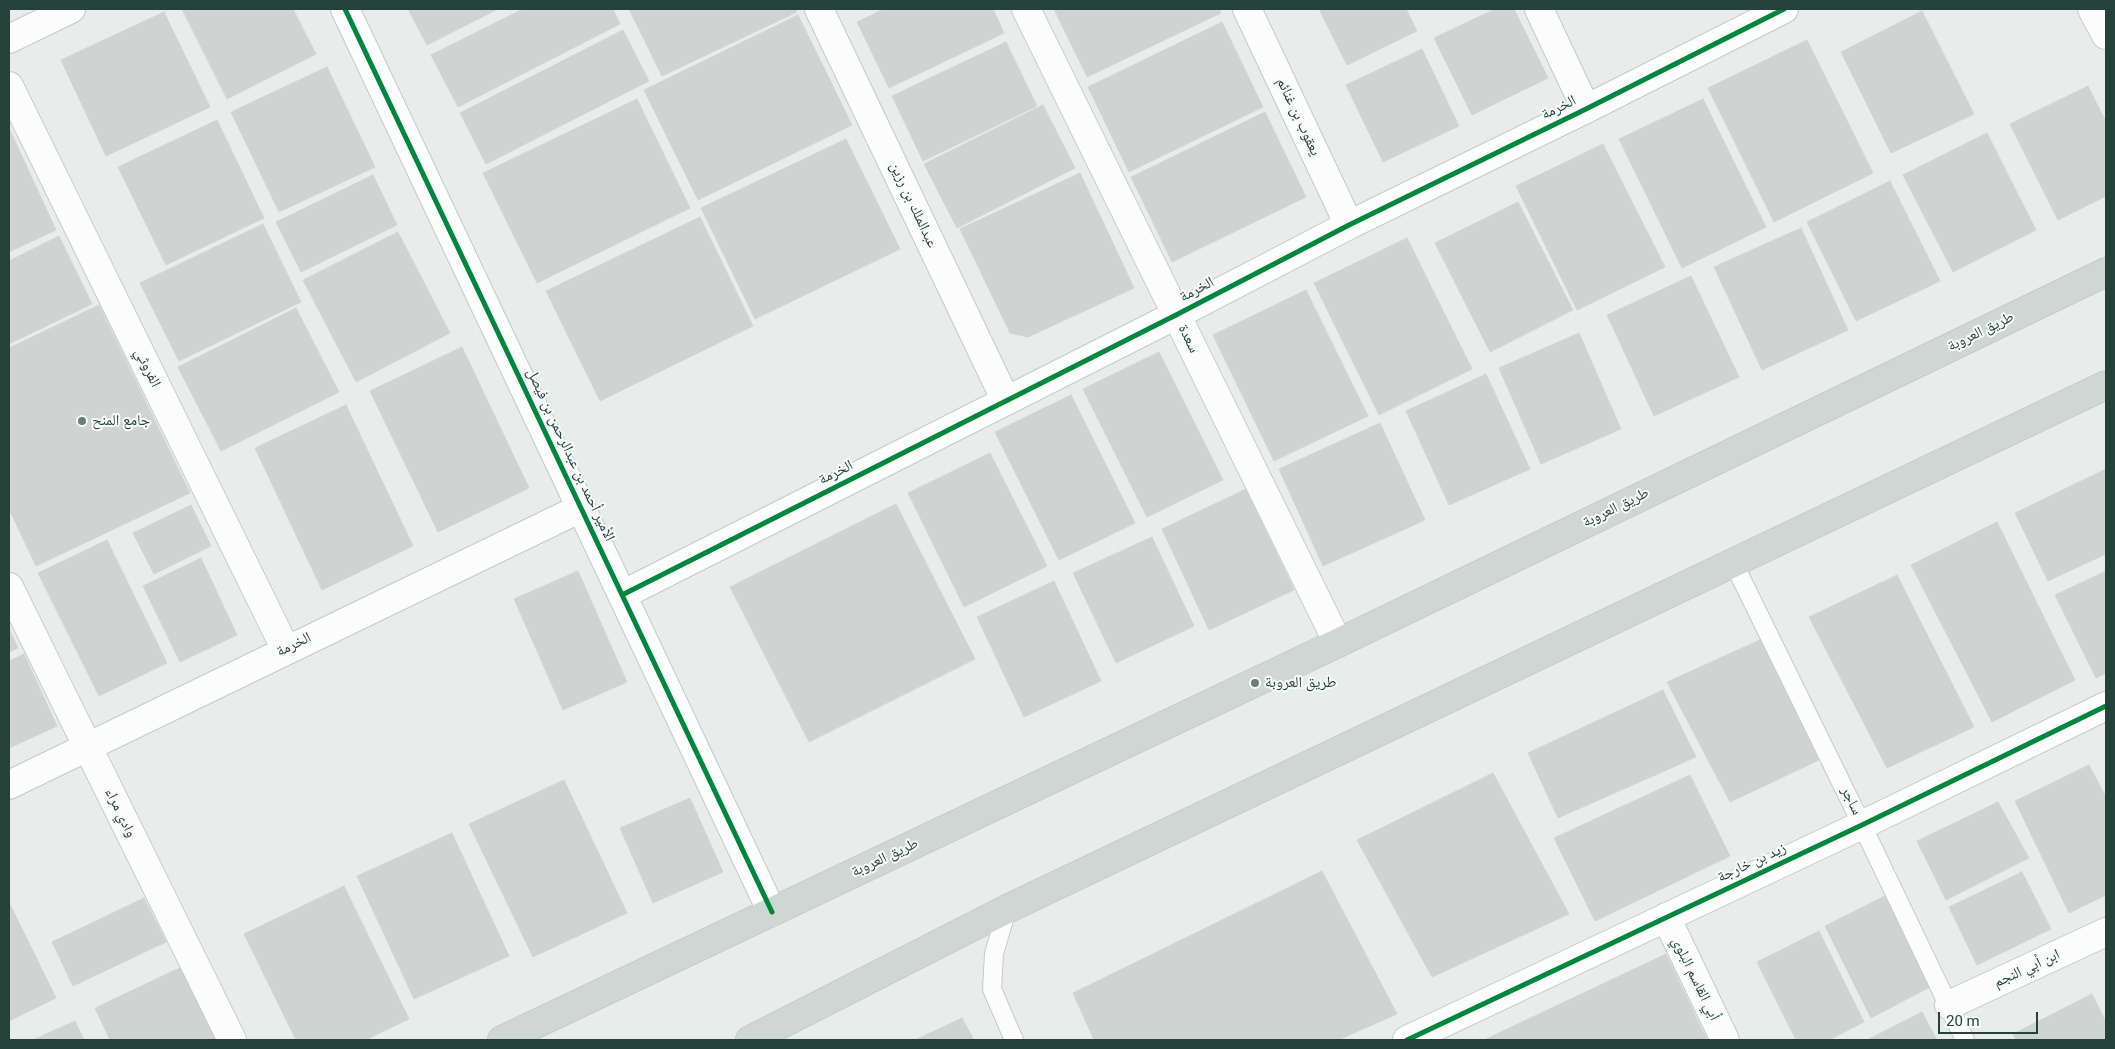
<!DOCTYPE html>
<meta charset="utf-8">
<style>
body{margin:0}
#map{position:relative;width:2115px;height:1049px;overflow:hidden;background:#e8edeb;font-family:Roboto,sans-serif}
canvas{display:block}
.frame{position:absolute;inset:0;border:10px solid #24423a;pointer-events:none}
.scale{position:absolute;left:1938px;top:1012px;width:100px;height:22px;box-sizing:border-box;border:2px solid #24423a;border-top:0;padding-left:6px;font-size:15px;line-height:18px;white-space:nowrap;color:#24423a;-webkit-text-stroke:4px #f7fbf9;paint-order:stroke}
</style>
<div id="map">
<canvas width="2115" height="1049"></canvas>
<div class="frame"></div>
<div class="scale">20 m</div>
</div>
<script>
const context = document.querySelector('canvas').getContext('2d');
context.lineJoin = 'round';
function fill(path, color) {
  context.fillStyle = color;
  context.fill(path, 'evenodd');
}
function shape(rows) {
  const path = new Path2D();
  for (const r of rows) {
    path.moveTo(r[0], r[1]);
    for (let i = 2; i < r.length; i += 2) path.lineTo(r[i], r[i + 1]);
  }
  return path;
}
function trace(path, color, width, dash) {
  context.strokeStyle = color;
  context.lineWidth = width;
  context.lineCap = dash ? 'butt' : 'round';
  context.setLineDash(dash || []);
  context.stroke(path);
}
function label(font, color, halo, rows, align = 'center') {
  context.font = font + ' Roboto,"Noto Naskh Arabic",sans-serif';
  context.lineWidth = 4;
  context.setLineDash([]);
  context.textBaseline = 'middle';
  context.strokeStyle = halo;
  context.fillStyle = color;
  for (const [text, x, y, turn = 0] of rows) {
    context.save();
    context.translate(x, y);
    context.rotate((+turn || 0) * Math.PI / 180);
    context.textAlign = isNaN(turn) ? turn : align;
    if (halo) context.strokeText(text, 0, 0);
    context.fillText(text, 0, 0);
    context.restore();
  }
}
const building = shape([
 [182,9,293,9,316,54,227,99,182,9],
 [408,9,498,9,427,45,408,9],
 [523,9,613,9,620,24,458,107,431,55,523,9],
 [629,9,795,9,797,12,662,76,629,9],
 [884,9,993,9,1004,33,889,88,857,22,884,9],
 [1054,9,1219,9,1221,13,1087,77,1054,9],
 [1319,9,1406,9,1417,31,1347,65,1319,9],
 [1495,9,1514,9,1548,78,1472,115,1434,38,1495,9],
 [1922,11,1974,114,1891,153,1841,52,1922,11],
 [164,12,210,107,106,156,61,60,164,12],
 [798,15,852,125,698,200,644,90,798,15],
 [1222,22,1263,107,1129,172,1088,87,1222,22],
 [623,30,649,81,486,164,460,113,623,30],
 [1807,40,1873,173,1774,222,1708,88,1807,40],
 [1006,42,1037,106,923,161,892,96,1006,42],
 [1422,49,1459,126,1383,162,1346,85,1422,49],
 [327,67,375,167,279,212,231,112,327,67],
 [2088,86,2106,122,2106,196,2058,220,2010,124,2088,86],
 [637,99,690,208,537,283,483,173,637,99],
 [1703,99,1766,227,1682,268,1619,139,1703,99],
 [1043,105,1075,168,957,228,924,164,1043,105],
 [1265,112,1306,197,1172,262,1131,177,1265,112],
 [217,120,264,218,166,265,118,167,217,120],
 [9,128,56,230,9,252,9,128],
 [1987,133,2036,230,1953,272,1903,175,1987,133],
 [846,139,900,249,755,319,701,208,846,139],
 [1603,144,1665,267,1577,310,1516,186,1603,144],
 [1080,173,1134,288,1028,337,1010,333,960,229,1080,173],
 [373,175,397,225,301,272,276,222,373,175],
 [1890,181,1940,281,1856,321,1807,222,1890,181],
 [1518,202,1573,310,1490,352,1435,243,1518,202],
 [700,217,753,326,600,401,546,291,700,217],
 [263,224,301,302,179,361,140,283,263,224],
 [1801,228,1848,330,1762,370,1714,267,1801,228],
 [398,232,450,333,356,382,303,280,398,232],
 [59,236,92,304,9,344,9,261,59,236],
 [1407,238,1472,369,1379,415,1314,283,1407,238],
 [1691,276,1739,377,1654,416,1607,315,1691,276],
 [1306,290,1368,416,1274,461,1213,335,1306,290],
 [99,305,190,493,36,566,9,509,9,348,99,305],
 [296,308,339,392,221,451,178,367,296,308],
 [1579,333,1621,429,1541,464,1499,368,1579,333],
 [462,347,529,488,438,532,370,391,462,347],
 [1159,352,1223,480,1147,517,1083,389,1159,352],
 [1486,374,1530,469,1449,505,1406,411,1486,374],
 [1071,395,1135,523,1059,560,995,432,1071,395],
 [346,405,413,546,322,590,255,448,346,405],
 [1380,423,1425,520,1323,566,1279,469,1380,423],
 [990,453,1047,566,964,607,908,493,990,453],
 [2106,469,2106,554,2048,581,2015,513,2106,469],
 [1246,489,1294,590,1209,630,1162,529,1246,489],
 [896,504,975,659,809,742,730,587,896,504],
 [191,505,211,546,154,574,133,533,191,505],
 [1997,522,2075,680,1992,722,1911,565,1997,522],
 [1152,537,1194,626,1116,663,1073,573,1152,537],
 [107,540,167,663,99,696,38,573,107,540],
 [201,558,237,635,180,662,143,586,201,558],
 [578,571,627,682,563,710,514,599,578,571],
 [2106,571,2106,673,2096,678,2055,595,2106,571],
 [1897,575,1974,727,1887,768,1809,617,1897,575],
 [1054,581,1101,681,1024,717,977,617,1054,581],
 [9,629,18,648,9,652,9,629],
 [1760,640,1819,760,1730,802,1667,682,1760,640],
 [24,654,57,726,9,748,9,661,24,654],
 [1663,690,1696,757,1558,818,1528,753,1663,690],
 [2089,765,2106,797,2106,895,2069,913,2015,801,2089,765],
 [1493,773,1569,914,1432,977,1357,840,1493,773],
 [1690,775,1730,856,1595,921,1554,838,1690,775],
 [564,780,627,913,533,957,469,824,564,780],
 [690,798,723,872,653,903,620,828,690,798],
 [1998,802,2029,858,1946,900,1917,841,1998,802],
 [452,833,509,956,414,999,357,876,452,833],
 [1322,871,1397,1014,1338,1040,1094,1040,1073,993,1322,871],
 [2022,872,2051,929,1977,965,1949,907,2022,872],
 [344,886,409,1019,365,1040,296,1040,244,934,344,886],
 [1887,895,1932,986,1871,1018,1825,926,1887,895],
 [144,898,166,942,73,986,52,942,144,898],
 [9,902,56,998,9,1021,9,902],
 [1819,931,1864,1022,1829,1040,1796,1040,1757,962,1819,931],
 [1666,954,1707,1040,1484,1040,1666,954],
 [190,963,227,1040,110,1040,95,1008,190,963],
 [2092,994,2106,1022,2106,1040,2016,1040,2013,1034,2092,994],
 [1922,1012,1937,1040,1869,1039,1922,1012],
 [962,1018,974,1040,915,1040,962,1018],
 [75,1021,84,1040,33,1040,75,1021]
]);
const service = shape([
 [1734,564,1862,825,1965,1040],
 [1007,909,994,954,992,989,1014,1040]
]);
const minor = shape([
 [345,9,772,912],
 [819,9,1006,401],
 [1026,9,1338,643],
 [1247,9,1349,225],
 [1539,9,1586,109],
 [2092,9,2106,35],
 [9,39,71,9],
 [9,86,286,650],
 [9,587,232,1040],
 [622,595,1176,315,1349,225,1586,109,1784,9],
 [9,785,581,508],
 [1666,917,1725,1040],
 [1949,1005,2106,932],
 [1407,1040,1862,825,2106,706]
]);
const primary = shape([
 [502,1040,1338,643,2106,272],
 [750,1040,1007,909,2106,385]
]);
const cycleway = shape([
 [345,9,772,912],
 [622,595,1176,315,1349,225,1586,109,1784,9],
 [1407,1040,1862,825,2106,706]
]);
const markers = [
 [82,421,5,"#697e78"],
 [1255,683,5,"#697e78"]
];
const streetNames = [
 ["الخرمة",1559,108,-26],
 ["يعقوب بن غنائم",1298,117,65],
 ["عبدالملك بن رزين",913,205,65],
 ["الخرمة",1197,290,-28],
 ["طريق العروبة",1981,332,-26],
 ["سعدة",1188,339,64],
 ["الفروثي",147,368,64],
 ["الأمير أحمد بن عبدالرحمن بن فيصل",570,455,65],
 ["الخرمة",836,473,-27],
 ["طريق العروبة",1616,508,-26],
 ["الخرمة",294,645,-26],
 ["ساجر",1851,801,64],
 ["وادي مراء",120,813,64],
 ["طريق العروبة",885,858,-25],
 ["زيد بن خارجة",1752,863,-25],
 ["ابن أبي النجم",2027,969,-25],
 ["أبي القاسم البلوي",1695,979,64]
];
const poiNames = [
 ["جامع المنح",92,421],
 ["طريق العروبة",1265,683]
];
fill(building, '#cfd4d2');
trace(building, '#d1d6d4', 1);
trace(service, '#c5cac8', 20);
trace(minor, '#c5cac8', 30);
trace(primary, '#c3ccc9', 30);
trace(service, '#fcfcfc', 18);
trace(minor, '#fcfcfc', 28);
trace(primary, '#cfd7d5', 28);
trace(cycleway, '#00873e', 5);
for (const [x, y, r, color] of markers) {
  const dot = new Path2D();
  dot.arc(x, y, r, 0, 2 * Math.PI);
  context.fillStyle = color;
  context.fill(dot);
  trace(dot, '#f7fbf9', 2);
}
label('15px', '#24423a', '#f7fbf9', streetNames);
label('15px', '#24423a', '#f7fbf9', poiNames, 'left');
</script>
